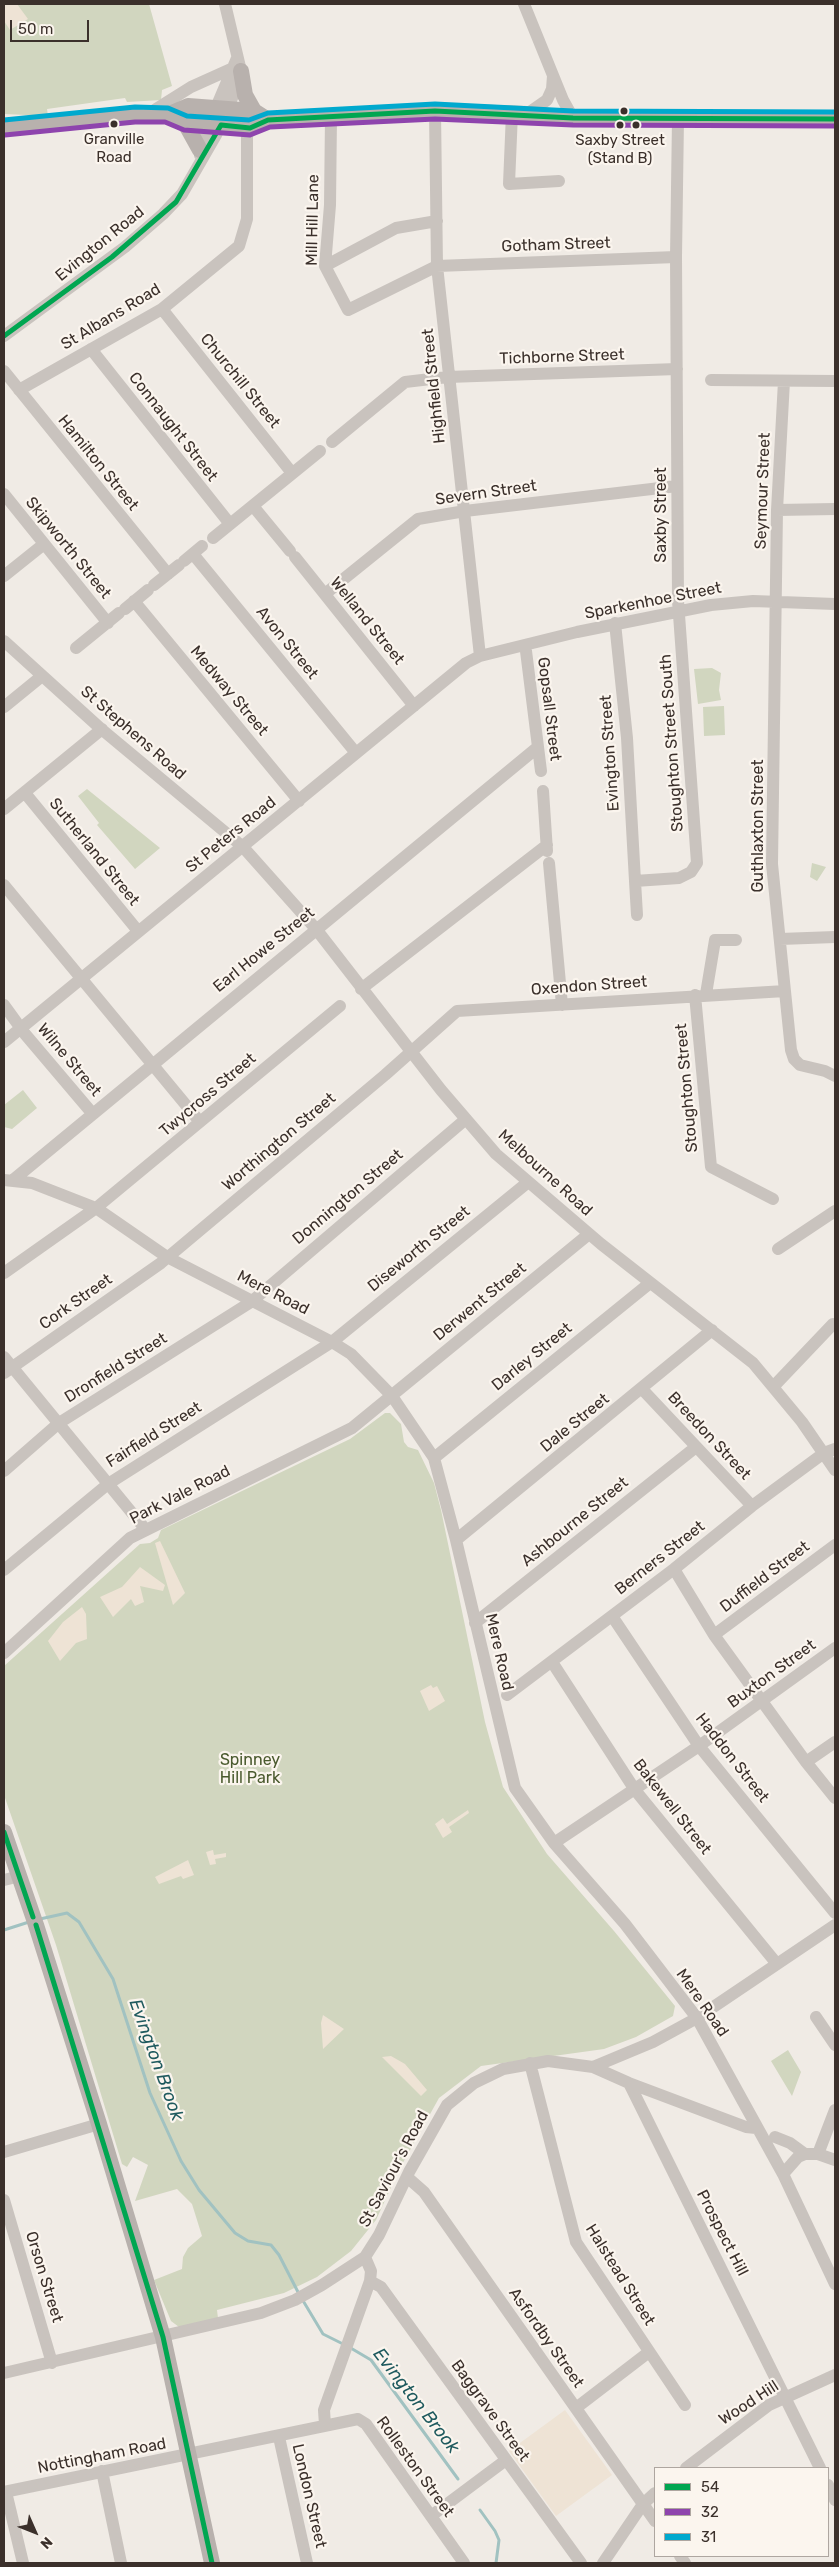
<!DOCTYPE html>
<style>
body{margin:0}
#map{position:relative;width:839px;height:2567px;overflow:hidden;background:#f0ebe5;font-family:Rubik,sans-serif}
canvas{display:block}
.frame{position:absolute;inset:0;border:5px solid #3b302b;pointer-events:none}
.legend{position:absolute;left:654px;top:2467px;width:175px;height:90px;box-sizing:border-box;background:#fbf5ee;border:1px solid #aea6a0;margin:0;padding:6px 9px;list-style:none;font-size:15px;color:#3b302b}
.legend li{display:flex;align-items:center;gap:10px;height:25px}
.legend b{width:25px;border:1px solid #aea6a0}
.north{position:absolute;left:10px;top:2507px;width:50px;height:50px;-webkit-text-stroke:4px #fbf5ee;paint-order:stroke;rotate:134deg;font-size:14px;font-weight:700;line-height:20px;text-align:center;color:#3b302b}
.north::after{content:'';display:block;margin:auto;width:18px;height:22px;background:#3b302b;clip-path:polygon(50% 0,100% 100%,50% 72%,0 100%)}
.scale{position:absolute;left:10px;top:20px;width:79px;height:22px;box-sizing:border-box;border:2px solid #3b302b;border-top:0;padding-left:6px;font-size:15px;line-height:18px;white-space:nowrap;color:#3b302b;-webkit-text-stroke:4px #fbf5ee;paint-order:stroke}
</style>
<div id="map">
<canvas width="839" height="2567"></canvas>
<div class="frame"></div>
<ul class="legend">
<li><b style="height:6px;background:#00a651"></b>54</li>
<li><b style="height:6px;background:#8e44ad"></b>32</li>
<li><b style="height:6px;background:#00a9ce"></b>31</li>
</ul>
<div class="north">N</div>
<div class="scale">50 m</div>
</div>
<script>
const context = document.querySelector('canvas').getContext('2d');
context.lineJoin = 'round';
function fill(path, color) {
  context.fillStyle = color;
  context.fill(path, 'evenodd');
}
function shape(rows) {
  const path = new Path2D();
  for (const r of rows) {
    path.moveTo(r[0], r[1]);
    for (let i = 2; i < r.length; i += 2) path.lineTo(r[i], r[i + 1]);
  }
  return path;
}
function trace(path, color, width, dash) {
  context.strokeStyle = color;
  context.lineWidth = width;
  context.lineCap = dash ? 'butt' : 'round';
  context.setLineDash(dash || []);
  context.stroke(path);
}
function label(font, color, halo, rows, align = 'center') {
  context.font = font + ' Rubik,sans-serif';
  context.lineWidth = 4.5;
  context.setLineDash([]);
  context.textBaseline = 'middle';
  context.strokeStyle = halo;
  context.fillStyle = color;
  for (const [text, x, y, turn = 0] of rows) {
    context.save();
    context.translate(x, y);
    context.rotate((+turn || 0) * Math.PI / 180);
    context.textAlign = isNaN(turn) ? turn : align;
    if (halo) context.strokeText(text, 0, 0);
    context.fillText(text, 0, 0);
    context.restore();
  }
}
const green = shape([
 [4,4,149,4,172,86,162,90,161,100,127,102,125,98,47,109,48,116,4,114],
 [712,668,721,673,719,690,721,700,698,704,694,669],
 [724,706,725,735,704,736,703,707],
 [87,789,160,848,135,869,97,825,99,823,78,796],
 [812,863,826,867,817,881,810,877],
 [23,1090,37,1108,12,1129,4,1127,4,1105],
 [385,1413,390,1413,401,1424,404,1442,408,1447,418,1450,434,1483,441,1510,485,1722,503,1787,547,1854,614,1931,675,2006,673,2016,636,2037,604,2049,481,2066,439,2098,400,2168,376,2220,351,2251,317,2277,284,2293,217,2310,218,2318,179,2327,171,2321,154,2280,182,2269,183,2257,188,2248,202,2236,192,2204,177,2189,135,2201,148,2165,133,2157,127,2167,122,2164,56,1945,4,1795,4,1666,140,1544,150,1543,158,1538,161,1530,350,1439],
 [788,2050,801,2072,792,2096,771,2061]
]);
const plaza = shape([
 [4,4,17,4,28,19,10,30,4,21],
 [160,1541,185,1593,173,1605,155,1543],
 [140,1567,165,1585,163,1591,140,1586,144,1602,135,1606,131,1599,113,1617,100,1597,122,1587],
 [82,1607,86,1614,87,1639,76,1643,60,1661,48,1641,63,1622],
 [431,1685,433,1688,437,1686,445,1701,429,1711,420,1691],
 [468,1810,469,1813,449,1827,452,1832,443,1838,435,1824,443,1818,447,1824],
 [213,1850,214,1855,226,1853,226,1857,215,1859,216,1864,210,1865,206,1852],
 [188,1860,194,1875,183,1879,181,1876,159,1884,155,1877],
 [323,2015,344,2029,323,2049,321,2023],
 [391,2056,405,2064,427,2090,421,2096,382,2057],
 [565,2410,612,2475,556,2516,509,2451]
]);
const stream = shape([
 [40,1919,67,1913,79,1922,113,1979,150,2093,181,2161,199,2190,235,2233,248,2241,271,2245,279,2255,299,2294],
 [4,1930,29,1922],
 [302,2299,323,2334,343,2344],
 [349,2347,371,2360,458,2479],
 [480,2510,495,2531,499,2540,496,2563]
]);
const minor = shape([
 [524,4,563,100,573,118],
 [435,111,437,266,480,656],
 [512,113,509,184,559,181],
 [148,114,191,87,231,69],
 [527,114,547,100,552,89,553,76],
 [331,117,330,205,325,266,348,310,437,266,676,257],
 [200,155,209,124,237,58],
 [325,266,396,228,437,221],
 [162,309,292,473],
 [4,336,125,247,163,214,182,194,216,135,238,84,240,67,225,4],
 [91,349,230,524],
 [4,371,168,574],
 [711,380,835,381],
 [784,381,777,510,772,864,791,1050,794,1059,800,1065,825,1071,835,1076],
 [19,390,162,309,239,246,247,219,247,136,250,128],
 [332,442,405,382,448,377,677,369],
 [4,494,108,623],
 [253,506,290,551],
 [777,510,835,509],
 [213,538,320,451],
 [193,554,356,753],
 [295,557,414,706],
 [184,561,202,546],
 [4,576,44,544],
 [154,585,179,565],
 [325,594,418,519,465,511,677,486],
 [134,601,299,801],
 [125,609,148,590],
 [615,623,627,738,635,881,679,878,691,872,697,863,678,601,676,257,678,119],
 [4,641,100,728,243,847],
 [76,648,119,613],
 [526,651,541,771],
 [4,707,42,676],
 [543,791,547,851],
 [25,793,138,931],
 [4,809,102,729],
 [243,847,316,929,441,1090,496,1154,601,1244,753,1363,802,1422,835,1470],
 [549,863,562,1005],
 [635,881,637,915],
 [4,885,200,1122],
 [780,939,835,937],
 [361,989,547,845],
 [706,994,715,940,736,940],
 [695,995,711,1167,773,1199],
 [4,1005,25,1034,92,1113],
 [4,1042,466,663,480,656,577,632,711,605,753,601,835,604],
 [4,1180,32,1183,96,1208,167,1257,332,1342,351,1354,392,1396,434,1458,456,1540,515,1788,554,1843,625,1924,697,2018,783,2174,835,2284],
 [13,1180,538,747],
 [778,1249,835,1211],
 [4,1273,96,1208,340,1006],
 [4,1357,146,1530],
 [4,1373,161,1263,385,1075,457,1011,785,991],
 [774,1386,833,1324],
 [642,1389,752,1506],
 [434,1458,650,1283],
 [4,1471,59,1423,251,1302,466,1119],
 [456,1540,712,1330],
 [674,1569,714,1635,806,1762,835,1798],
 [4,1570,108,1484,332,1342,527,1183],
 [612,1616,699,1746,835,1913],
 [475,1623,696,1447],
 [714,1635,835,1545],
 [4,1653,130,1538,352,1428,589,1234],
 [552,1662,635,1790,777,1964],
 [507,1695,674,1569,752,1506,824,1453,835,1449],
 [806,1762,835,1742],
 [554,1843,699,1746,835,1648],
 [4,1880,20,1876],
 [816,2017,835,2045],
 [530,2063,576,2242,685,2405],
 [593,2067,653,2042,697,2018,835,1925],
 [629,2083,820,2468],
 [775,2137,790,2143,805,2154],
 [4,2152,99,2124],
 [818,2154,835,2110],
 [783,2174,798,2157,805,2154,818,2154,835,2160],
 [407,2177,424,2192,655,2521],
 [4,2200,52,2363],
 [370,2281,381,2287,581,2563],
 [4,2373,261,2313,295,2300,322,2285,365,2257,379,2235,409,2172,447,2105,474,2083,503,2069,548,2061,593,2067,629,2083,746,2127,756,2128],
 [576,2408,649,2352],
 [325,2425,324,2410,370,2281,371,2271,365,2257],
 [279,2437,307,2563],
 [686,2468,769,2405,835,2375],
 [102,2471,121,2563],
 [828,2485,835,2500],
 [4,2492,358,2419,366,2424,464,2563],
 [6,2492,23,2563],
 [431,2516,506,2460],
 [680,2556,685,2563],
 [603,2563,643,2504,655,2493]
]);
const major = shape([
 [241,71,245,95,254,111],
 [167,115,188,106,254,111,268,120],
 [185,123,200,150],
 [4,128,135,114,167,115,185,123,250,128,268,120,435,111,527,114,573,118,835,119],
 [4,1832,36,1925,99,2124,163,2337,212,2563]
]);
const bus1 = shape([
 [4,336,112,257,176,202,221,125,250,128,268,120,435,111,573,118,835,119],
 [4,1832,33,1917],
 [36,1925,163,2337,212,2563]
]);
const bus2 = shape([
 [5,135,135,122,165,122,184,130,250,135,270,127,435,119,573,125,835,126]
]);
const bus3 = shape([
 [4,120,135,107,168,108,187,116,249,120,268,113,435,104,573,111,835,112]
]);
const markers = [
 [624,111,4.5,"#3b302b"],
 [114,124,4.5,"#3b302b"],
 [620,125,4.5,"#3b302b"],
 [636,125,4.5,"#3b302b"]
];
const busNames = [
 ["Granville",114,140],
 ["Road",114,158],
 ["Saxby Street",620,141],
 ["(Stand B)",620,159]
];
const streetNames = [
 ["Mill Hill Lane",313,220,-89],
 ["Evington Road",100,244,-39],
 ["Gotham Street",556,245,-2],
 ["St Albans Road",111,317,-31],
 ["Tichborne Street",562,357,-2],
 ["Churchill Street",240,381,51],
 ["Highfield Street",434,386,-96],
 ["Connaught Street",173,427,52],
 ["Hamilton Street",98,463,51],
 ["Seymour Street",763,491,-88],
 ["Severn Street",486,493,-8],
 ["Saxby Street",661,515,-90],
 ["Skipworth Street",68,548,51],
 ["Sparkenhoe Street",653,601,-11],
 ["Welland Street",367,621,51],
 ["Avon Street",287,643,51],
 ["Medway Street",229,691,50],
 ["Gopsall Street",549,709,83],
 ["St Stephens Road",133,733,41],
 ["Stoughton Street South",672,743,-94],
 ["Evington Street",610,753,-94],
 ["Guthlaxton Street",758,826,-90],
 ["St Peters Road",231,835,-39],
 ["Sutherland Street",94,852,51],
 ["Earl Howe Street",264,950,-39],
 ["Oxendon Street",589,986,-4],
 ["Wilne Street",69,1060,50],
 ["Stoughton Street",687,1088,-95],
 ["Twycross Street",208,1095,-40],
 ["Worthington Street",279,1142,-40],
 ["Melbourne Road",545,1173,42],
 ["Donnington Street",348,1197,-40],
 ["Diseworth Street",419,1249,-39],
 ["Mere Road",273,1293,27],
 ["Cork Street",76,1302,-35],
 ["Derwent Street",480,1302,-39],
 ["Darley Street",532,1357,-39],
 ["Dronfield Street",116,1368,-32],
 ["Dale Street",575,1423,-39],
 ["Fairfield Street",154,1435,-32],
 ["Breedon Street",709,1436,47],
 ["Park Vale Road",180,1495,-27],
 ["Ashbourne Street",575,1522,-39],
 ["Berners Street",660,1558,-38],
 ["Duffield Street",765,1577,-37],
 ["Mere Road",499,1652,77],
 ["Buxton Street",772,1674,-36],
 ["Haddon Street",732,1758,52],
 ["Bakewell Street",672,1807,52],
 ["Mere Road",702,2003,55],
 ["St Saviour's Road",394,2169,-62],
 ["Prospect Hill",722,2233,63],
 ["Halstead Street",620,2275,58],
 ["Orson Street",44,2277,73],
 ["Asfordby Street",546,2338,55],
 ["Wood Hill",749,2403,-33],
 ["Baggrave Street",490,2411,54],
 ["Nottingham Road",102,2456,-11],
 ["Rolleston Street",415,2467,54],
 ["London Street",309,2496,77]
];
const parkNames = [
 ["Spinney",250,1760],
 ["Hill Park",250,1778]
];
const waterNames = [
 ["Evington Brook",156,2060,70],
 ["Evington Brook",416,2401,52]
];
fill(green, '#d1d6bf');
fill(plaza, '#eee3d5');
trace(stream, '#a1c2c1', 3);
trace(minor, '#c9c3be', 12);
trace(major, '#b8b1ad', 16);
trace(bus1, '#00a651', 5);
trace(bus2, '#8e44ad', 5);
trace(bus3, '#00a9ce', 5);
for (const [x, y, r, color] of markers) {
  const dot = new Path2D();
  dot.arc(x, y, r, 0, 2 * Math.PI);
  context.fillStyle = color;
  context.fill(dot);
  trace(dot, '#fbf5ee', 2);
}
label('15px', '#3b302b', '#fbf5ee', busNames);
label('16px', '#3b302b', '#fbf5ee', streetNames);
label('16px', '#4a5a2e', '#fbf5ee', parkNames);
label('italic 18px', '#1f5a5e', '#fbf5ee', waterNames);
</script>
